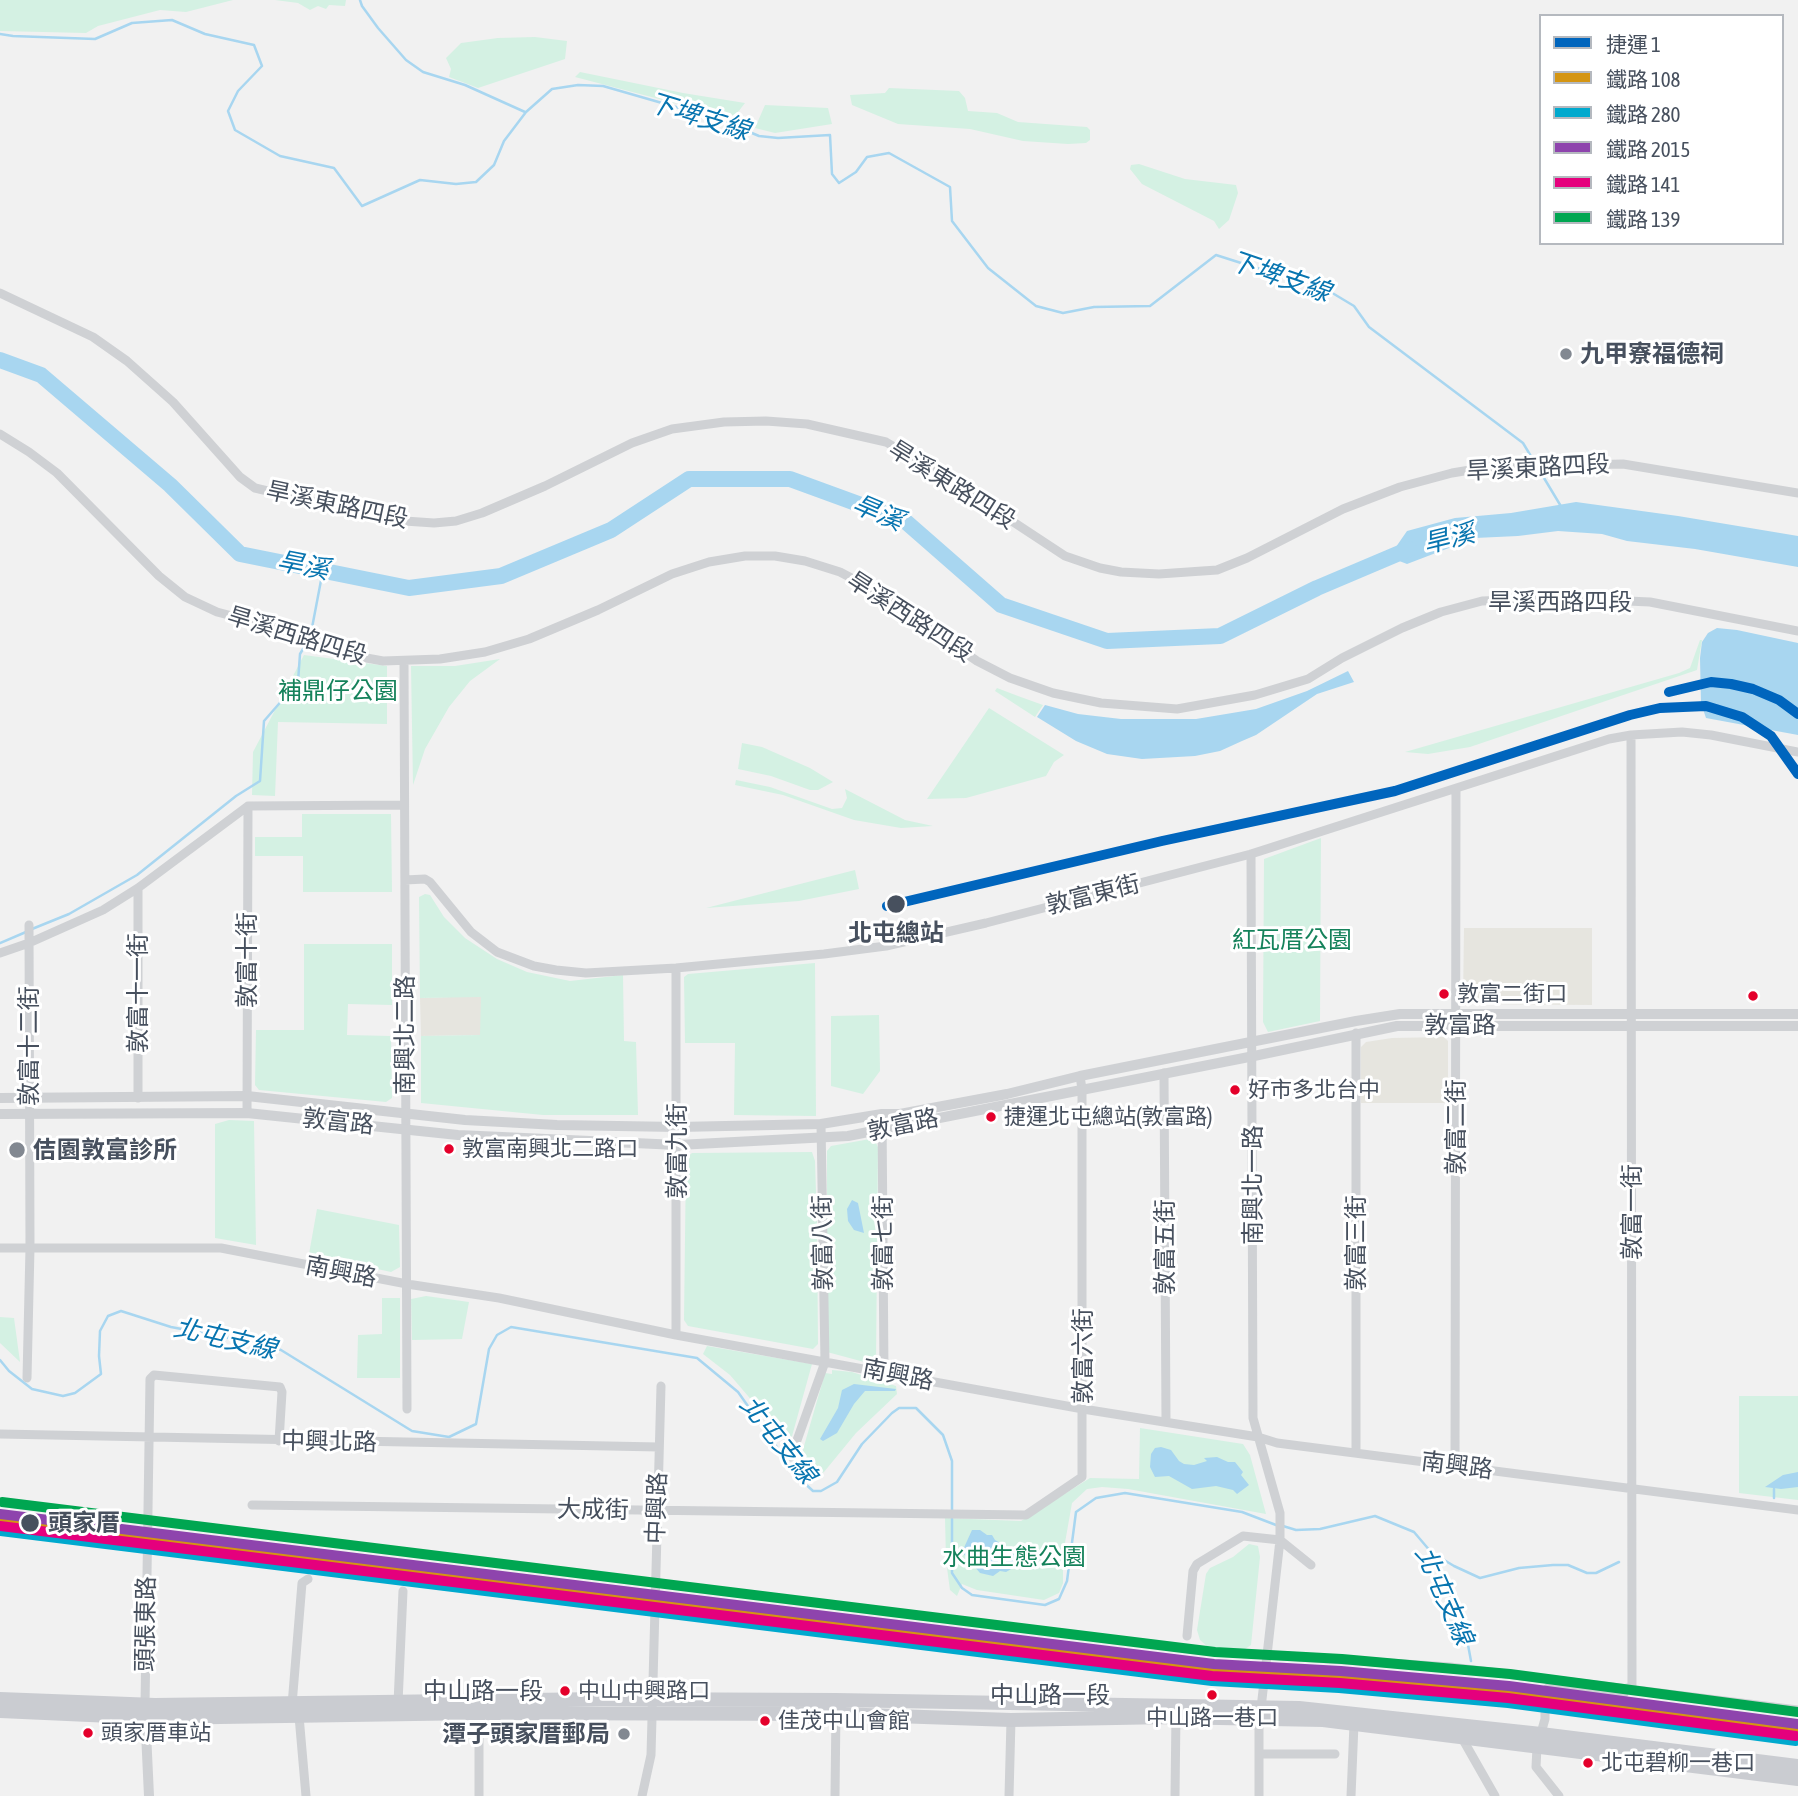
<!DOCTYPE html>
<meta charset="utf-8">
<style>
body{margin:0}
#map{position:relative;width:1798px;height:1796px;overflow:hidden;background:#f1f1f1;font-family:"Asap Condensed","Noto Sans TC",sans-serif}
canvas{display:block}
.legend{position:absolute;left:1539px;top:14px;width:245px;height:231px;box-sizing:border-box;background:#fff;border:2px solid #b5b9bf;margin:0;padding:9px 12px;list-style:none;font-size:21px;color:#47505e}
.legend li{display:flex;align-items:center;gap:14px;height:35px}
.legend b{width:35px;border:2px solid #b5b9bf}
</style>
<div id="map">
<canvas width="1798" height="1796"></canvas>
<ul class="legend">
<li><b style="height:9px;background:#0065bd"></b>捷運 1</li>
<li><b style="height:9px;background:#d49513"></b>鐵路 108</li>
<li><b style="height:9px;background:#00a9ce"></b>鐵路 280</li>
<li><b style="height:9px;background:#8e44ad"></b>鐵路 2015</li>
<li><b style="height:9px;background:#e5007d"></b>鐵路 141</li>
<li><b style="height:9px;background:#00a651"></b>鐵路 139</li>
</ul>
</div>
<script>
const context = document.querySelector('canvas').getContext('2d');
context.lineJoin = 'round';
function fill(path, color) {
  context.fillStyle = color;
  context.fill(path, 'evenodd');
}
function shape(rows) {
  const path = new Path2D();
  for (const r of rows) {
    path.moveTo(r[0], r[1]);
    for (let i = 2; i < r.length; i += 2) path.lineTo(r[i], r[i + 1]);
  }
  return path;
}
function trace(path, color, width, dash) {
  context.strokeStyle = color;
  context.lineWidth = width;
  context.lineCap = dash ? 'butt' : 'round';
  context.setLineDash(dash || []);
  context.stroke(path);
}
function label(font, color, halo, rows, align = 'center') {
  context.font = font + ' "Asap Condensed","Noto Sans TC",sans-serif';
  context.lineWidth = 6;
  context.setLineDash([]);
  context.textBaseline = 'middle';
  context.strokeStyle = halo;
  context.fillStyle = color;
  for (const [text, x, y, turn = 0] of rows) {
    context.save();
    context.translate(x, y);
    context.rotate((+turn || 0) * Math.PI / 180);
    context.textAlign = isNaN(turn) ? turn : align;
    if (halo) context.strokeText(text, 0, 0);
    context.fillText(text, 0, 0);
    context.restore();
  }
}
const commercial = shape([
 [1464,928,1592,928,1592,1005,1467,1004,1463,1001],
 [481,996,481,1035,421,1036,420,998],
 [1444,1037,1448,1041,1448,1103,1361,1103,1361,1047,1366,1042,1392,1038]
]);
const green = shape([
 [0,0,233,0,186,12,160,10,98,26,86,33,0,31],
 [275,0,346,0,345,6,329,5,326,9,318,6,310,10,298,3],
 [535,37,567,41,565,59,478,88,449,77,451,69,446,58,461,43,498,38],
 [580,72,683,93,745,103,735,116,682,105,575,77],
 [889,88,959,91,965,98,968,111,997,113,1018,122,1087,127,1090,130,1090,140,1086,143,1068,144,1023,141,970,129,898,124,852,105,850,95,885,93],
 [765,105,828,108,832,124,775,133,755,128],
 [1139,164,1185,179,1236,185,1238,193,1229,220,1219,229,1214,221,1142,184,1130,169,1131,165],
 [1700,640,1702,640,1697,670,1470,747,1428,754,1405,752,1679,673,1690,668],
 [304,655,387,666,387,724,278,722,275,796,252,795,253,752],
 [500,659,470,681,449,707,425,749,413,785,411,666,455,666],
 [997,688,1018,696,1043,705,1035,717,995,691],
 [989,708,1064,755,1054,762,1046,776,966,798,927,799],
 [742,743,762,747,810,768,833,782,818,790,810,790,771,776,738,769],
 [736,780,770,787,832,809,842,808,847,798,845,789,905,820,933,826,901,828,854,820,783,795,735,785],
 [302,814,391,814,392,892,303,892,303,856,255,856,255,837,302,837],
 [1321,838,1320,1021,1268,1032,1263,1022,1264,859],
 [855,870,859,889,799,901,706,908],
 [425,894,430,895,444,917,465,938,497,959,527,972,570,981,623,975,624,1041,636,1042,638,1115,543,1115,421,1103,421,1036,480,1035,481,997,420,998,419,897],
 [304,944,392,944,392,1005,348,1004,347,1035,391,1036,392,1098,386,1102,259,1090,255,1085,256,1030,304,1030],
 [815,963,816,1116,734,1115,735,1043,685,1043,684,977,688,974],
 [879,1015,880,1071,863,1094,831,1086,831,1016],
 [229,1120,254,1121,256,1245,215,1238,215,1124],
 [870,1139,875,1141,878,1147,876,1362,868,1363,827,1352,827,1151,831,1146],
 [812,1152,815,1161,817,1224,818,1344,813,1349,688,1326,684,1320,686,1158,692,1153],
 [317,1209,399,1225,400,1267,391,1272,309,1254],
 [426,1296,469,1302,462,1339,412,1340,411,1299],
 [382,1298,400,1298,400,1378,357,1378,358,1335,382,1334],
 [0,1317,14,1318,20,1362,0,1343],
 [707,1346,812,1364,789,1447,778,1431,730,1375,703,1354],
 [832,1370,852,1372,896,1386,897,1394,856,1433,824,1472,812,1479,805,1479,799,1472,800,1460,825,1373,832,1374],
 [1739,1396,1798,1396,1798,1500,1739,1493],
 [1140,1428,1243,1444,1250,1455,1266,1514,1128,1489,1102,1487,1087,1489,1072,1503,1063,1554,1063,1583,1059,1593,1044,1600,977,1590,962,1584,957,1596,950,1590,946,1560,945,1518,1021,1521,1090,1478,1139,1479],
 [1249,1544,1258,1546,1260,1557,1251,1645,1242,1651,1209,1648,1200,1640,1197,1630,1206,1574,1210,1568,1233,1557]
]);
const water = shape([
 [1576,502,1678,516,1798,536,1798,567,1695,549,1627,541,1602,534,1558,531,1518,536,1475,538,1407,564,1389,557,1407,531,1455,518,1511,513],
 [1717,628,1737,630,1798,643,1798,735,1706,718,1701,703,1700,658,1702,642,1708,633],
 [1348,671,1354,682,1317,694,1256,735,1242,741,1220,751,1195,756,1142,759,1107,754,1076,741,1037,717,1045,705,1078,714,1121,719,1196,719,1256,709,1307,691],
 [852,1200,858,1203,864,1233,854,1230,848,1221,847,1209],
 [854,1384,896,1389,895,1391,865,1391,854,1404,837,1433,823,1441,820,1439,838,1408,842,1390],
 [1161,1447,1171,1450,1179,1461,1184,1464,1194,1465,1207,1461,1204,1458,1217,1457,1228,1462,1235,1462,1243,1472,1241,1475,1249,1485,1237,1494,1233,1490,1216,1486,1192,1489,1169,1476,1155,1477,1150,1467,1151,1454,1155,1448],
 [1798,1472,1798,1487,1781,1489,1765,1487,1783,1475],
 [972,1530,980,1530,987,1535,992,1535,995,1540,1002,1544,1004,1551,1017,1555,1017,1561,1013,1568,1006,1572,1000,1571,993,1576,980,1573,962,1552]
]);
const stream = shape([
 [360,0,362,6,378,28,406,60,423,72,465,85,525,112],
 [0,34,13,36,95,39,132,23,172,20,205,34,254,45,262,66,238,91,228,111,235,130,280,156,334,168,362,206,420,180,456,184,476,182,494,165,504,141,526,112,552,89,578,85,603,86,721,120,759,136,778,138,830,135,832,174,839,183,856,172,867,157,889,153,950,187,952,221,988,268,1036,306,1063,313,1094,307,1150,306,1216,255,1329,291,1354,306,1369,327,1523,443,1535,463],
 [1538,468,1562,508],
 [311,633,323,570],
 [32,929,69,914,137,875,236,796,260,781,264,721,298,682,300,654,309,639],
 [0,943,26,932],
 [0,1360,9,1371,32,1389,63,1396,75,1393,101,1374,99,1356,100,1331,108,1316,121,1311,171,1327,261,1344,281,1350,412,1431,449,1437,476,1424,489,1349,497,1335,511,1327,697,1358,738,1392,798,1477,813,1491,821,1491,837,1482,862,1444,892,1413,899,1408,916,1408,943,1435,952,1461,952,1511],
 [1774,1498,1774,1489],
 [952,1518,952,1573,962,1588,972,1595,1045,1605,1059,1599,1067,1581,1076,1512,1096,1498,1125,1493,1242,1512,1276,1525],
 [1283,1526,1296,1530,1320,1529,1375,1516,1414,1532,1431,1552,1450,1594,1466,1634,1471,1661],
 [1431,1552,1454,1566,1480,1578,1519,1568,1553,1565,1568,1565,1587,1573,1596,1573,1619,1562]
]);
const river = shape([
 [0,360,41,375,170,485,240,554,409,588,501,576,611,530,689,479,790,479,905,521,1001,605,1107,641,1220,636,1317,588,1409,549]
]);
const minor = shape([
 [0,293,93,337,127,361,173,402,240,477,255,488,390,520,434,523,456,521,482,513,545,486,632,443,672,429,724,422,766,421,807,424,886,442,945,477,1065,556,1100,568,1121,572,1159,574,1217,570,1247,558,1343,509,1400,487,1452,473,1488,467,1623,464,1798,493],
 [0,434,29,452,57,473,159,576,185,597,217,612,315,638,361,657,383,661,440,659,485,652,529,639,598,610,672,574,709,562,745,556,775,556,805,561,840,572,876,591,977,661,1010,678,1053,693,1101,703,1177,709,1255,695,1308,679,1342,658,1402,628,1441,612,1482,601,1560,598,1650,602,1798,631],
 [404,662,407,1409],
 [1631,735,1632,1689],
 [1251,854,1253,1418,1280,1513,1280,1540,1259,1726,1259,1796],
 [405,880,425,879,430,882,471,932,497,952,534,966,556,970,586,973,676,968,824,954,886,946,986,923,1251,854,1609,739,1631,735,1682,732,1711,735,1798,752],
 [138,888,138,1098],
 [0,953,29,943,103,910,138,888,248,806,404,805],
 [676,968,676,1335],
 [1356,1033,1356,1453],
 [1164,1073,1166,1422],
 [247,1113,248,806],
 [882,1114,884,1373],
 [0,1248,221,1248,407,1284,499,1298,676,1335,1083,1409,1258,1437,1277,1443,1798,1510],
 [27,1378,30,1248,29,925],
 [0,1434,659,1447],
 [791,1457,825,1362,821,1124],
 [1455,1466,1456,789],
 [252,1505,1026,1515,1082,1477,1082,1089,1080,1076],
 [1280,1540,1311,1565],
 [1187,1636,1193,1571,1197,1564,1243,1536,1280,1540],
 [1268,1655,1450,1667,1798,1710],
 [398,1703,403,1591],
 [145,1705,150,1379,154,1375,280,1387,282,1392,279,1441],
 [292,1705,302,1583,308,1579],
 [479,1709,479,1796],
 [299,1716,306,1796],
 [1462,1738,1495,1796],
 [1260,1754,1335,1754],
 [642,1796,651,1755,661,1386],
 [835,1796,836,1709],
 [1009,1796,1011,1720],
 [1175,1796,1176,1713],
 [1351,1796,1354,1724],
 [1559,1796,1536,1767,1537,1747,1545,1719,1545,1691,1548,1688,1622,1697,1627,1688]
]);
const tertiary = shape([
 [0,1098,247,1096,465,1120,557,1125,678,1127,821,1124,882,1114,900,1114,1007,1094,1080,1076,1356,1021,1400,1014,1798,1014],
 [0,1114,247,1113,458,1135,678,1145,848,1136,1254,1056,1397,1026,1798,1026],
 [145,1711,149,1796]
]);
const primary = shape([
 [0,1699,155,1705,603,1699,836,1700,1299,1708,1541,1734,1798,1766],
 [0,1711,156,1718,479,1713,837,1714,1011,1720,1168,1717,1323,1720,1798,1779]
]);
const rail1 = shape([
 [0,1519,1214,1669,1340,1676,1509,1691,1798,1729]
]);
const rail2 = shape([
 [0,1531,1212,1681,1339,1688,1508,1703,1796,1741]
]);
const rail3 = shape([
 [0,1514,1214,1664,1341,1671,1509,1686,1798,1724]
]);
const rail4 = shape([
 [0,1526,1212,1676,1340,1683,1508,1698,1796,1736]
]);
const rail5 = shape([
 [2,1502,1215,1652,1342,1659,1510,1674,1798,1712]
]);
const metro1 = shape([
 [1669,692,1711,682,1731,684,1753,689,1779,700,1798,714],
 [887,906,1162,841,1395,791,1630,715,1660,708,1706,706,1742,717,1771,736,1798,774]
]);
const markers = [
 [1566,354,7,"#828891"],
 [896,904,10,"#47505e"],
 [1444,994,6,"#e4002b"],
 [1753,996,6,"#e4002b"],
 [1235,1090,6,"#e4002b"],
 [991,1117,6,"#e4002b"],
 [449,1149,6,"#e4002b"],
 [17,1150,9,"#828891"],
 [30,1523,10,"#47505e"],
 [565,1691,6,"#e4002b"],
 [1212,1695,6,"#e4002b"],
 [765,1721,6,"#e4002b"],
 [88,1733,6,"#e4002b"],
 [624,1734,7,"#828891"],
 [1588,1763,6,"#e4002b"]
];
const busNames = [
 ["敦富二街口",1457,994],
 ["好市多北台中",1248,1090],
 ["捷運北屯總站(敦富路)",1004,1117],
 ["敦富南興北二路口",462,1149],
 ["中山中興路口",578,1691],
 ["中山路一巷口",1212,1718,"center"],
 ["佳茂中山會館",778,1721],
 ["頭家厝車站",101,1733],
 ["北屯碧柳一巷口",1601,1763]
];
const poiNames = [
 ["九甲寮福德祠",1580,354],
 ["佶園敦富診所",33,1150],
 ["潭子頭家厝郵局",610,1734,"right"]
];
const streetNames = [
 ["旱溪東路四段",1538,468,-3],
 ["旱溪東路四段",952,485,32],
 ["旱溪東路四段",337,505,12],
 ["旱溪西路四段",1560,602],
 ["旱溪西路四段",910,617,33],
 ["旱溪西路四段",297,636,17],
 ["敦富東街",1093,895,-14],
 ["敦富十街",247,960,-90],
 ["敦富十一街",138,993,-90],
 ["敦富路",1460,1025],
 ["南興北二路",405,1035,-90],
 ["敦富十二街",29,1046,-90],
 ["敦富路",338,1122,6],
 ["敦富路",903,1125,-12],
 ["敦富二街",1456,1127,-90],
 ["敦富九街",677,1151,-90],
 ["南興北一路",1253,1185,-90],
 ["敦富一街",1632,1212,-90],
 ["敦富八街",823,1243,-91],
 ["敦富七街",883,1243,-90],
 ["敦富三街",1356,1243,-90],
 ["敦富五街",1165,1247,-90],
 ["南興路",341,1272,11],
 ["敦富六街",1083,1356,-90],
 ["南興路",898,1375,11],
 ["中興北路",329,1442,1],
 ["南興路",1457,1466,7],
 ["中興路",657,1508,-88],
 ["大成街",593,1510,1],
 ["頭張東路",146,1624,-89],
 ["中山路一段",483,1691],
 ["中山路一段",1050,1695]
];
const parkNames = [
 ["補鼎仔公園",338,691],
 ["紅瓦厝公園",1292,940],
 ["水曲生態公園",1014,1557]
];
const stopNames = [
 ["北屯總站",896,933],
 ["頭家厝",48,1523,"left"]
];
const waterNames = [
 ["下埤支線",699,117,17],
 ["下埤支線",1280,277,19],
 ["旱溪",878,513,23],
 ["旱溪",1449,539,-14],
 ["旱溪",303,566,11],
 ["北屯支線",225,1339,13],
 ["北屯支線",778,1440,51],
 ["北屯支線",1444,1596,66]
];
fill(commercial, '#e6e5df');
fill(green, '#d4f1e3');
fill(water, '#a8d6f0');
trace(stream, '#a8d6f0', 2.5);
trace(river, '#a8d6f0', 16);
trace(minor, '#cfd1d4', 9);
trace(tertiary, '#cfd1d4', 10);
trace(primary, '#caccd1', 14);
trace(rail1, '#d49513', 10);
trace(rail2, '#00a9ce', 10);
trace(rail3, '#8e44ad', 10);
trace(rail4, '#e5007d', 10);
trace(rail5, '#00a651', 10);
trace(metro1, '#0065bd', 10);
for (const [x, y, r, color] of markers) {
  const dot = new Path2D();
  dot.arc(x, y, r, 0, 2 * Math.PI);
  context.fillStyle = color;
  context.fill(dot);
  trace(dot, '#fff', 2.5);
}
label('22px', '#47505e', '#fff', busNames, 'left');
label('bold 24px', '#47505e', '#fff', poiNames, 'left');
label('24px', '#47505e', '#fff', streetNames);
label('24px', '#15825b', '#fff', parkNames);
label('bold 24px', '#47505e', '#fff', stopNames);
label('italic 26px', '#0875b0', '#fff', waterNames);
</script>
